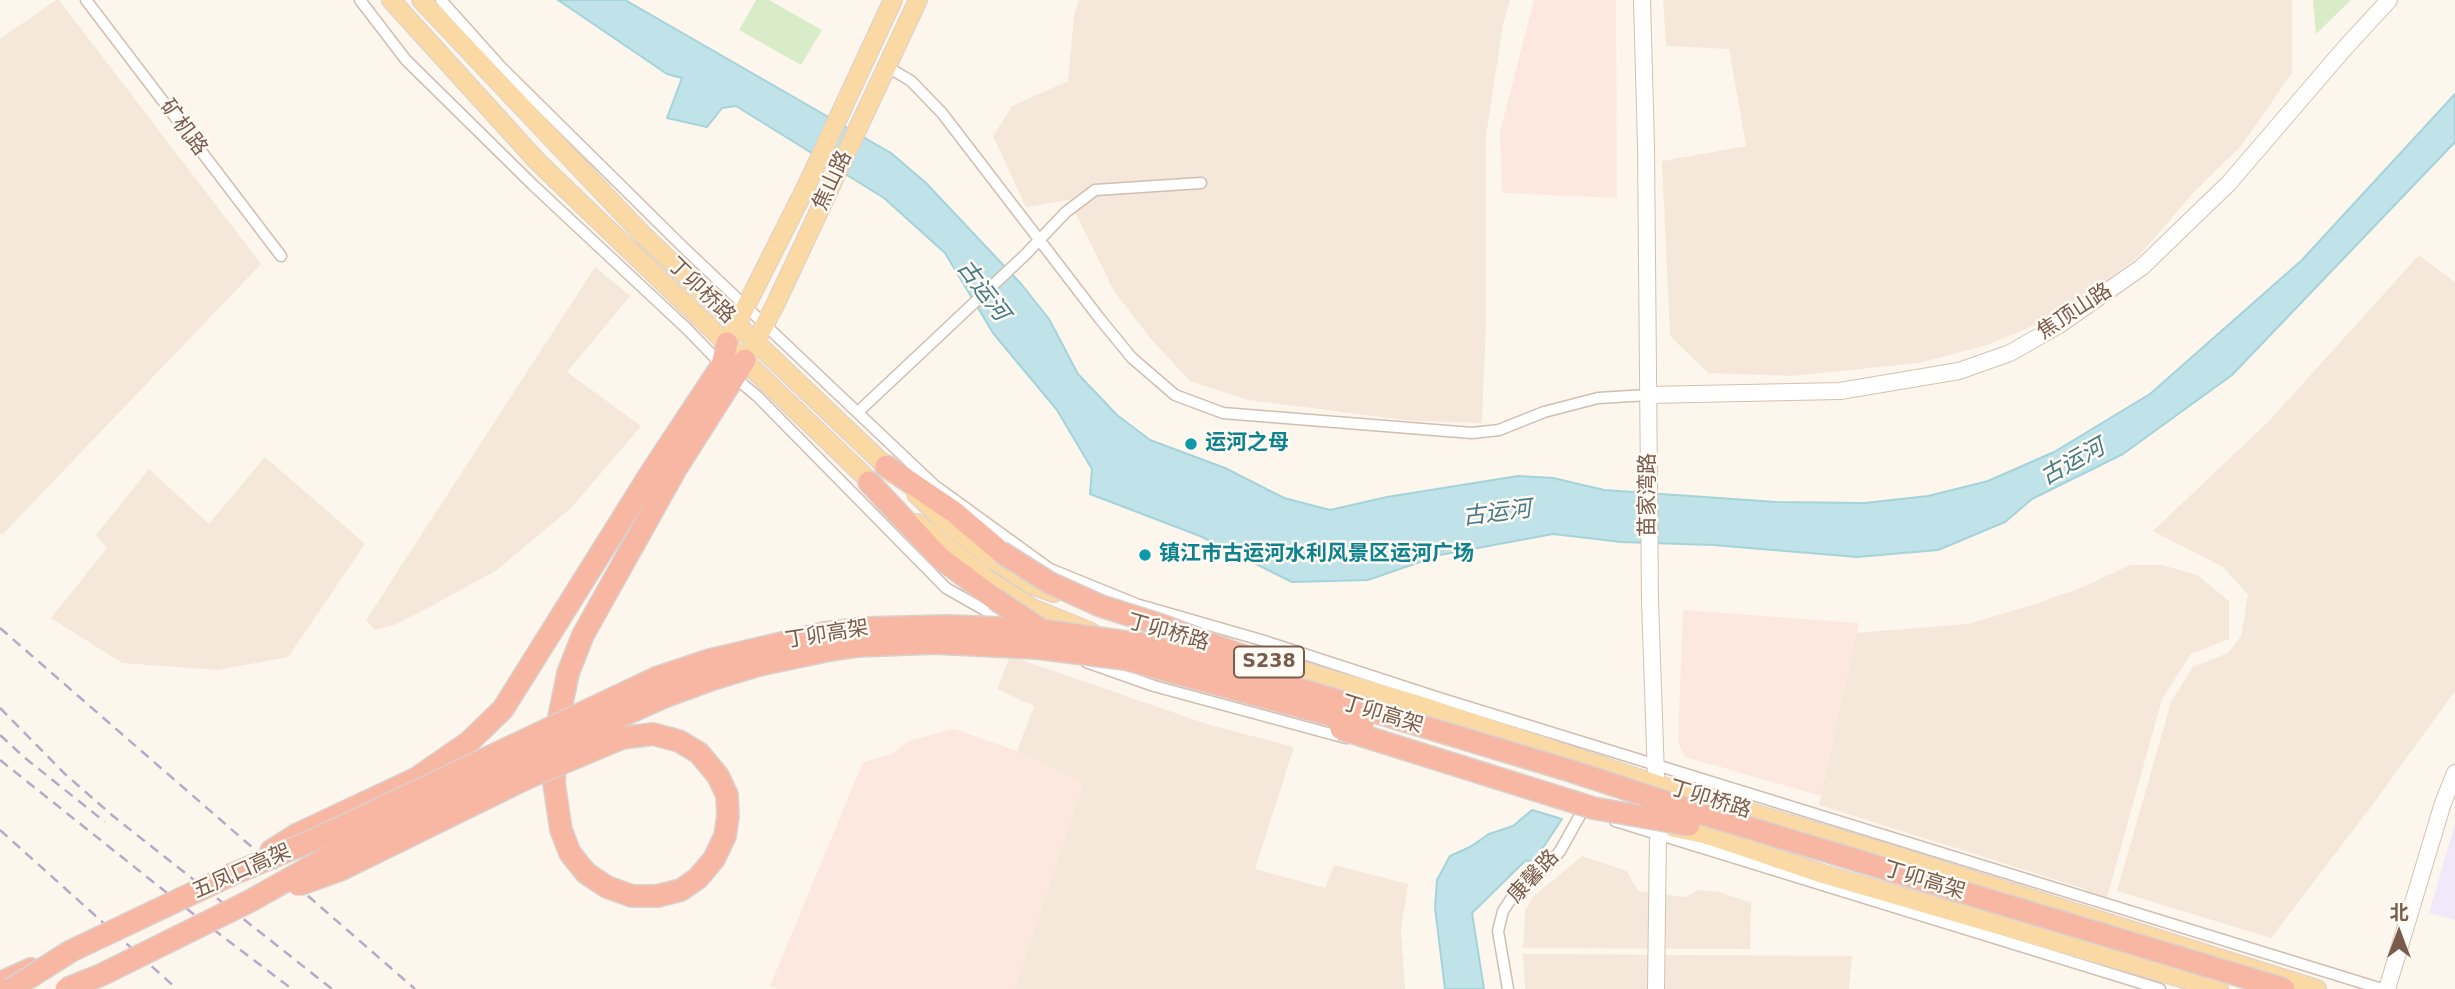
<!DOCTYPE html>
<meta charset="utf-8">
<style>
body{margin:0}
#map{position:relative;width:2455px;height:989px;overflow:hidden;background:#fdf6ec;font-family:"DejaVu Sans","Noto Sans SC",sans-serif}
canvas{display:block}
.north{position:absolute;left:2364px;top:898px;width:70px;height:70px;-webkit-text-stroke:5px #fffaf3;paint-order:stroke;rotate:0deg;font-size:19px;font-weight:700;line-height:28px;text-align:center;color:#7a5c4d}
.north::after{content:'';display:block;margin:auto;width:24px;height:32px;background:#7a5c4d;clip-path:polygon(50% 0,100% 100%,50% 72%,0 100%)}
</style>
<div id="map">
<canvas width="2455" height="989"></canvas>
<div class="north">北</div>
</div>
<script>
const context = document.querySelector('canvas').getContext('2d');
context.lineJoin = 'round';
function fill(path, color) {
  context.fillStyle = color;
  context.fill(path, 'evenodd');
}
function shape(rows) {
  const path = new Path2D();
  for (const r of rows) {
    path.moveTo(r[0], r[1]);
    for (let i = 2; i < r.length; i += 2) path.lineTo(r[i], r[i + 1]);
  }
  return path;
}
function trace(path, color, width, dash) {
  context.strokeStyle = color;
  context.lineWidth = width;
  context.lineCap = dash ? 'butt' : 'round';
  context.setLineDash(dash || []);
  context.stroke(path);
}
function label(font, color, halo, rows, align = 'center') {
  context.font = font + ' "DejaVu Sans","Noto Sans SC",sans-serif';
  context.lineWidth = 5;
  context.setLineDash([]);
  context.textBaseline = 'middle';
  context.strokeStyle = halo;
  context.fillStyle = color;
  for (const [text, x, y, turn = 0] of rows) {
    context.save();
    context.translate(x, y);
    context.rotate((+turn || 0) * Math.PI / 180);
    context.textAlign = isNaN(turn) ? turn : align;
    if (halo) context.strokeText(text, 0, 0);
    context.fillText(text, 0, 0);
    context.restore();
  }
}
const residential = shape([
 [56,0,59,0,261,264,2,535,0,533,0,39],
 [1079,0,1510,0,1503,25,1486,136,1486,322,1482,423,1413,421,1248,400,1190,381,1151,339,1114,291,1069,200,1026,207,993,136,1012,106,1068,81,1074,16],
 [1663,0,2292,0,2292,73,2241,146,2194,192,2138,257,2095,289,2052,318,1987,345,1919,363,1791,376,1708,373,1670,336,1662,161,1746,146,1729,49,1666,46],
 [2419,255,2455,282,2455,691,2373,804,2271,938,2117,891,2171,702,2193,667,2228,653,2241,636,2248,595,2223,567,2153,531,2270,420],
 [595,267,630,296,567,372,641,426,573,506,497,570,424,610,394,625,375,630,366,620],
 [265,457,365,544,288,657,218,670,122,663,51,618,107,548,96,535,149,469,209,524],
 [2130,565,2162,565,2197,575,2229,601,2229,639,2191,654,2162,699,2106,901,2082,888,1819,805,1855,633,1968,624,2032,605,2083,587],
 [1010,656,1210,725,1294,747,1255,869,1325,888,1334,865,1408,884,1401,930,1405,989,1014,989,1083,783,1017,751,1034,706,997,689],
 [1582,856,1627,871,1638,891,1686,897,1698,890,1720,892,1751,903,1750,949,1523,948,1525,911,1533,897],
 [1523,954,1852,956,1849,989,1525,989]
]);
const commercial = shape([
 [1534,0,1616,0,1617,198,1502,193,1500,132],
 [1683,610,1859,623,1821,796,1685,757,1678,743],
 [954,729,1017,751,1083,783,1014,989,777,989,770,986,863,762,889,755,911,740]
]);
const education = shape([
 [2455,823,2455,920,2429,913]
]);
const green = shape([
 [756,0,769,0,822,30,801,65,739,30],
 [2313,0,2351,0,2316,34]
]);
const water = shape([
 [558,0,625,0,891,153,926,183,1022,285,1049,319,1078,374,1117,415,1150,440,1225,468,1284,498,1330,510,1387,497,1518,476,1553,478,1604,490,1776,502,1865,503,1928,496,1988,481,2054,452,2150,394,2302,260,2455,94,2455,142,2232,375,2123,454,2032,499,2005,522,1938,550,1857,557,1713,545,1621,542,1553,534,1440,555,1368,580,1292,582,1200,536,1090,494,1092,469,1057,410,993,333,945,253,884,198,736,106,722,108,707,127,667,118,682,78,667,74,558,0],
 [1532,810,1562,819,1533,863,1526,860,1472,913,1484,989,1445,989,1435,908,1437,880,1450,856,1470,847,1489,834,1513,826,1532,810]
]);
const street = shape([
 [86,0,281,256],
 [360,0,406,60,533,185,686,328,722,365],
 [441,0,501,67,683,247,934,485,1050,569,1136,604,1261,640,1436,697,2382,989],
 [886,66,911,81,942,113,1100,319,1132,358,1175,395,1223,413,1472,433,1499,430,1544,412,1598,398,1648,395],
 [733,376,757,396,946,588,1009,624],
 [858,412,1025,255,1066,212,1095,190,1201,183],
 [1086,662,1154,686,1346,738],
 [1615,821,2160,989],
 [1508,989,1498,931,1503,911,1515,893,1549,864,1560,851,1583,810]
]);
const secondary = shape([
 [1642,0,1646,146,1650,601,1658,835,1656,989],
 [1648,395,1840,391,1959,371,2010,353,2059,325,2142,267,2229,183,2344,49,2389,0],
 [2387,989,2443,803,2455,773]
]);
const primary = shape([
 [391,0,537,161,880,491],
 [421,0,643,235,895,475],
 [732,334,807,185,893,0],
 [751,351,776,303,918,0],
 [916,494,942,519,991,558,1032,585,1054,593],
 [917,523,990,581,1032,608,1091,632],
 [1278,664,1425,707,1656,784,1890,854,2317,989],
 [1674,828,1708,835,1820,873,2219,989]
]);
const highway = shape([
 [886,466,954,512,1001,552],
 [869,482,940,558,995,599],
 [718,776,727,795,728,816,725,836,714,859,698,878,681,890,657,896,632,896,607,887,586,873,570,853,561,830,554,783,558,722,568,673,583,635,677,467,745,360],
 [271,851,298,834,417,778,469,742,503,709,652,471,722,365,727,343],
 [0,983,31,969]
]);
const rail = shape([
 [0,628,415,989],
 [0,708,65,774,113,816,332,989],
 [0,735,25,758,105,822],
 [0,760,201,920,292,989],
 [0,830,177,989]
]);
const highwayBridge = shape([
 [1001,552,1050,583,1101,606,1161,625,1289,673],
 [995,599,1040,629],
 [1341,729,1593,808,1689,825],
 [298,885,340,870,527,778,622,738,653,734,679,741,699,753,718,776],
 [11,989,71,951,233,874,318,838,656,678,710,660,825,633,865,628,946,626,1032,629,1141,644,1206,661,1571,771,1693,811,2284,989],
 [66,989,99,976,250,901,346,847,563,742,664,697,713,679,759,665,825,651,857,646,934,643,1037,648,1125,659,1363,724]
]);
const markers = [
 [1191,444,7,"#0f9aa8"],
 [1145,555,7,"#0f9aa8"]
];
const shields = [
 [1269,662,70]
];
const shieldNames = [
 ["S238",1269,662]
];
const streetNames = [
 ["矿机路",183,128,53],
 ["焦山路",833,181,-65],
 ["丁卯桥路",701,291,44],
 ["焦顶山路",2075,312,-33],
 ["苗家湾路",1649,495,-90],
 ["丁卯桥路",1168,633,16],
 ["丁卯高架",827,635,-9],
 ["丁卯高架",1382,715,17],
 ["丁卯桥路",1710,800,17],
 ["五凤口高架",242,872,-24],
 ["康馨路",1534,877,-47],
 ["丁卯高架",1924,881,17]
];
const cultureNames = [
 ["运河之母",1205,444],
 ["镇江市古运河水利风景区运河广场",1159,555]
];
const waterNames = [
 ["古运河",982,291,53],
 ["古运河",2073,463,-29],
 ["古运河",1497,514,-7]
];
fill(residential, '#f5e8da');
fill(commercial, '#fde8e0');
fill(education, '#f3e8fa');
fill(green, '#d8ecc9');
fill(water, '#bfe3e8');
trace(water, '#a5d3da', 2);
trace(street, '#d1beb0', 13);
trace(secondary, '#d6c0b0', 18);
trace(primary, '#dad1cd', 20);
trace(highway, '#dad1cd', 24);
trace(street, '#fff', 10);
trace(secondary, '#fff', 16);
trace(primary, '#fbd9a5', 18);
trace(highway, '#f7b7a3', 21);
trace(rail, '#b9a8c9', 2.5, [10, 7]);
trace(highwayBridge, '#dad1cd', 24, []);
trace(highwayBridge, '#f7b7a3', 21);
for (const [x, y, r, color] of markers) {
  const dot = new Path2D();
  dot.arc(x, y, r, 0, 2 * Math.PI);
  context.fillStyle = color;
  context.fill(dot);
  trace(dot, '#fffaf3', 2.5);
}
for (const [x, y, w] of shields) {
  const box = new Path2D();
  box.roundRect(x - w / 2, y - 15.5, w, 31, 5);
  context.fillStyle = '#fffaf3';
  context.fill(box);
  trace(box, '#7a5c4d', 2);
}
label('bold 19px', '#7a5c4d', null, shieldNames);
label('21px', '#7a5c4d', '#fffaf3', streetNames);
label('bold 21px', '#0d838f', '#fffaf3', cultureNames, 'left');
label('italic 23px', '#437c86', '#fffaf3', waterNames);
</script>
